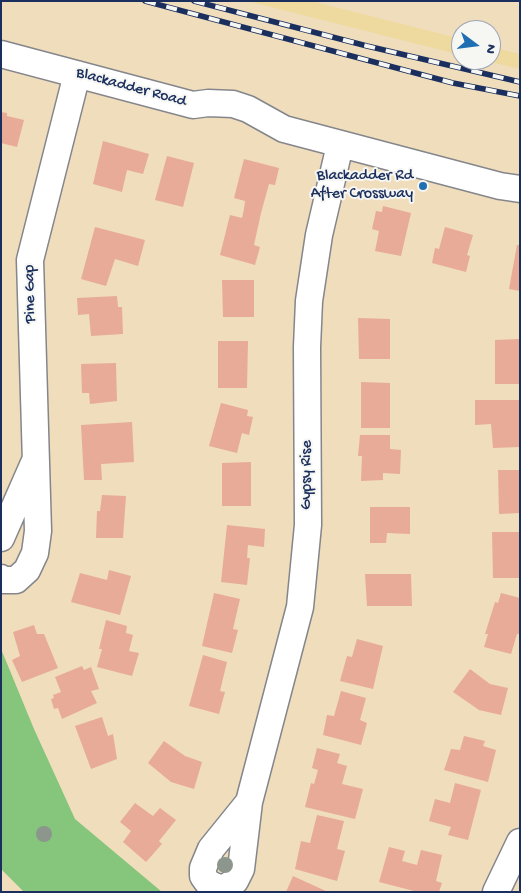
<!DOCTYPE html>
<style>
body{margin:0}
#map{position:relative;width:521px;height:893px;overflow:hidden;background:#efddbb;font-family:"Gochi Hand",sans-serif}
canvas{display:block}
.frame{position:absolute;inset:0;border:2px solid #1b2f5e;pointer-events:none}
.north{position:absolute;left:451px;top:20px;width:50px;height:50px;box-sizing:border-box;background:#f6f6f2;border:1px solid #9ea6b7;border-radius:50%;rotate:105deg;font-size:14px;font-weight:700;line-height:20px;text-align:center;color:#1b2f5e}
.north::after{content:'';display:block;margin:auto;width:18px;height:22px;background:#1f6fb2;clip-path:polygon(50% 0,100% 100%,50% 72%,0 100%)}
</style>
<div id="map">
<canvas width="521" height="893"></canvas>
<div class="frame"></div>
<div class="north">N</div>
</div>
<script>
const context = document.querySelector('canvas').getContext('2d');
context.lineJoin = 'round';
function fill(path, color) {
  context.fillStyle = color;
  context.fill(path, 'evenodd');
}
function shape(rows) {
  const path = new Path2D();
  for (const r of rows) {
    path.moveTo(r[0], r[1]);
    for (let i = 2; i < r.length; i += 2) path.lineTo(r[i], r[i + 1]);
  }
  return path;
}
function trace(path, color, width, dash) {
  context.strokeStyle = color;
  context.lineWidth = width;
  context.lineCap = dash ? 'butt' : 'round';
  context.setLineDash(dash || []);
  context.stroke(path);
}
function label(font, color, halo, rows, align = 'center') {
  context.font = font + ' "Gochi Hand",sans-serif';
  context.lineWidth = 4;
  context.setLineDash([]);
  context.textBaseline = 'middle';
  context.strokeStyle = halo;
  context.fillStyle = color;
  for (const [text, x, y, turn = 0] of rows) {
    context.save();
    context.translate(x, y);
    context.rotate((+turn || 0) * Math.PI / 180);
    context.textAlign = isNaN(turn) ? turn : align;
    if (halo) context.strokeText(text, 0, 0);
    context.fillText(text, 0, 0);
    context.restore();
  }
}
const green = shape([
 [1,649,34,729,75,819,162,892,24,892,1,869]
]);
const sand = shape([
 [247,1,311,1,461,39,461,55],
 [491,47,520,54,520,69,482,60,491,60]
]);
const building = shape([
 [1,112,7,113,7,116,24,120,17,147,1,143],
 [103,141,149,154,143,174,127,170,122,192,93,184],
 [167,156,194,163,183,207,155,200],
 [244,159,279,168,275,185,269,184,261,213,254,245,260,247,255,265,220,255,230,215,242,218,244,209,245,201,234,198],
 [383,206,411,213,401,256,375,251,379,231,372,229,376,211,382,212],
 [95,227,145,240,138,266,115,259,106,286,81,279],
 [445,227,473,235,467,255,470,256,466,272,432,263,435,248,439,249],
 [517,245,520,245,520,291,509,289],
 [222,280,254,280,254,317,223,317],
 [117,296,118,307,122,307,123,334,91,336,89,314,78,315,77,298],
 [358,318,390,319,390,359,359,359],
 [520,339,520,384,495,384,495,340],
 [218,341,248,341,247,388,218,388],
 [116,363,117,401,90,404,89,393,82,393,81,364],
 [361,382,390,383,390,428,361,428],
 [475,400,519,400,520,447,493,448,491,424,475,425],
 [221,403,248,410,247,416,253,417,249,435,242,433,237,453,209,446],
 [132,422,134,462,101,464,102,480,84,480,81,425],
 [360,435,390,435,390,449,401,450,400,474,383,473,383,480,361,481,362,456,358,456],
 [251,462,251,506,222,506,222,463],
 [498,470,520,470,520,513,499,514],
 [102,495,126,496,123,538,96,538,97,511,100,511],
 [370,507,410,507,410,534,387,533,386,543,370,543],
 [227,525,265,529,264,547,248,545,247,558,250,558,247,585,221,582],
 [492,532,520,532,520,578,493,578],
 [109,570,131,576,120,615,71,602,80,573,107,580],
 [365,574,411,574,412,606,367,606],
 [214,593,240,599,233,629,238,630,232,653,202,646],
 [501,593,520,598,520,634,517,634,511,654,484,647,488,634,485,634,495,602,498,603],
 [106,620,127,626,126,633,133,635,129,651,139,653,132,676,97,667,102,649,99,649],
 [34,625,37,634,44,634,58,668,22,682,12,660,20,656,13,632],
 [357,639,383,646,373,689,340,681,347,656,352,657],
 [203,655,227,662,220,691,225,692,219,714,189,706],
 [82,666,84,670,91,667,99,689,91,691,97,703,62,719,58,708,54,709,51,699,54,698,53,695,61,692,55,677],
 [470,669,490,684,508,688,501,715,479,710,453,692],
 [341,691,366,698,360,720,367,723,361,745,323,735,327,715,334,716],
 [102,717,108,736,113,734,117,759,91,769,75,726],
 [464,736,485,741,483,746,496,750,488,782,444,770,451,749,460,750],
 [164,741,185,756,202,762,194,789,171,782,148,763],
 [317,748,340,754,337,763,347,766,342,784,363,789,355,819,305,807,311,783,314,784,318,770,312,768],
 [455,783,481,790,468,840,448,835,451,827,429,821,435,799,450,803],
 [135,803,153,816,160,808,176,820,159,841,162,844,146,862,123,842,131,831,120,822],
 [317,815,344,821,337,849,345,851,337,881,295,869,301,841,310,843],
 [389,847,405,851,402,861,417,865,421,850,442,855,436,881,442,883,439,892,418,892,379,882],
 [293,876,328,892,286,892]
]);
const minor = shape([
 [1,54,193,105,208,103,233,104,248,109,284,129,500,186,520,189],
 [1,538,34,463],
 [1,578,4,580,16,580,27,570,35,553,38,531,30,260,77,74],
 [249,802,211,849,203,868,203,876,208,883,218,888,227,887,235,881,241,869,249,802,300,607,308,525,307,347,309,301,319,235,340,145],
 [496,892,520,842]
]);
const rail = shape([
 [145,1,453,83,520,96],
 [194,1,367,46,520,82]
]);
const trees = [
 [44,834],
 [225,865]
];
const markers = [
 [423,186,5,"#1f6fb2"]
];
const streetNames = [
 ["Blackadder Road",131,88,15],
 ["Pine Gap",31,294,-91],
 ["Gypsy Rise",308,475,-90]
];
const poiNames = [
 ["Blackadder Rd",413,177],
 ["After Crossway",413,195]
];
fill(green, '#85c57c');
fill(sand, '#eeda9e');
fill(building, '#e8ab98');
trace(minor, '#85868c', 29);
trace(minor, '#fff', 26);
trace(rail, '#1b2f5e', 5.5);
trace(rail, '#f6f6f2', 4, [11]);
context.fillStyle = '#8c968d';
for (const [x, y] of trees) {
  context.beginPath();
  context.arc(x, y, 8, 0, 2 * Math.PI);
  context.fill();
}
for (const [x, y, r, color] of markers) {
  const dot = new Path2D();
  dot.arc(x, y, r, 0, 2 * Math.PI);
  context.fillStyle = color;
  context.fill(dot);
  trace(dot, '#f6f6f2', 2);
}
label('16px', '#1b2f5e', '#f6f6f2', streetNames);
label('16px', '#1b2f5e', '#f6f6f2', poiNames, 'right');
</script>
